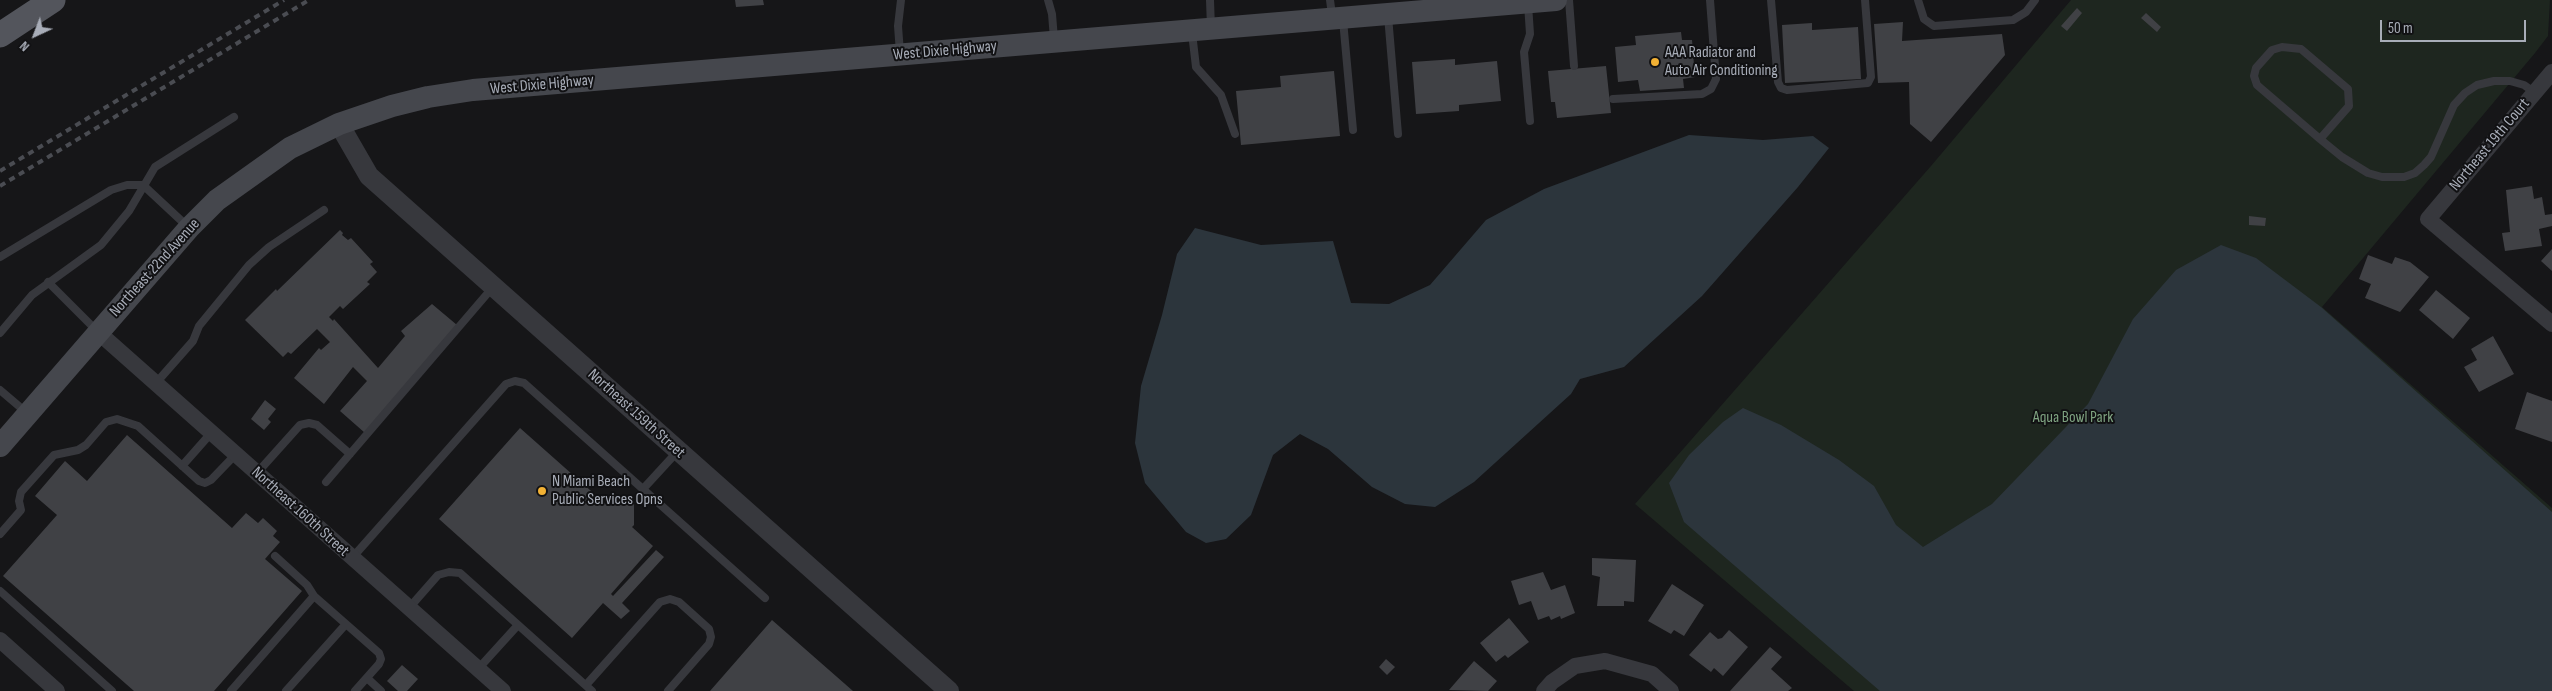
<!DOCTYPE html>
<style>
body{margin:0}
#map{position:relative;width:2552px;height:691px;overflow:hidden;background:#161618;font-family:"Sofia Sans Condensed",sans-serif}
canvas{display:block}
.north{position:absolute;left:10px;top:10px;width:50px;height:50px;-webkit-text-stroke:4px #111113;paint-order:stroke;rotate:223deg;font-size:14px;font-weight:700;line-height:20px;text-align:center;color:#a8adb8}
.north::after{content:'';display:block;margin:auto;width:18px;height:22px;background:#a8adb8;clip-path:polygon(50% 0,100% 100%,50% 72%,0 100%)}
.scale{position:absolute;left:2380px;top:20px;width:146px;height:22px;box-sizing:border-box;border:2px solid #a8adb8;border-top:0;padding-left:6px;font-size:15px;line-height:18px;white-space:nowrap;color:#a8adb8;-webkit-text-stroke:4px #111113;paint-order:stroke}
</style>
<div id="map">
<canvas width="2552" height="691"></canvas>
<div class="north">N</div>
<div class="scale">50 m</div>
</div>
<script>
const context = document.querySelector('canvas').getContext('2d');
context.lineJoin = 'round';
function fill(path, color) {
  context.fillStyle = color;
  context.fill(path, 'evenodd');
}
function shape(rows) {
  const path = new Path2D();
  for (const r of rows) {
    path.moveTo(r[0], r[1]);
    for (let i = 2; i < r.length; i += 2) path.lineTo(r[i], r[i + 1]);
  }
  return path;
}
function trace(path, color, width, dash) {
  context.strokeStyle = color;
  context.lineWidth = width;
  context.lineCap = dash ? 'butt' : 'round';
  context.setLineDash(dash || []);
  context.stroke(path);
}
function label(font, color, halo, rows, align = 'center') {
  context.font = font + ' "Sofia Sans Condensed",sans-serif';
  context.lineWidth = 4;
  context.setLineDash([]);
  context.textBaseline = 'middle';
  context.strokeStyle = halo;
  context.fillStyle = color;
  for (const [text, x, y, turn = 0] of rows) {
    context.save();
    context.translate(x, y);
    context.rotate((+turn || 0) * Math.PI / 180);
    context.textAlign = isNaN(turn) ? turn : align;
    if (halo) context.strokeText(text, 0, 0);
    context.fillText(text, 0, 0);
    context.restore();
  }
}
const green = shape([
 [2071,0,2550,0,2548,36,2535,53,2322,307,2552,508,2552,691,1854,691,1635,504,1931,166]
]);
const water = shape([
 [1689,135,1763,140,1813,136,1829,148,1798,187,1702,296,1624,367,1580,379,1571,394,1474,482,1435,507,1405,504,1372,487,1328,449,1300,434,1273,455,1251,515,1226,539,1206,543,1186,532,1145,483,1135,443,1141,386,1162,315,1177,254,1195,228,1261,245,1333,241,1351,303,1389,304,1430,285,1486,220,1544,189],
 [2221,245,2256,258,2321,307,2552,512,2552,691,1880,691,1684,522,1669,483,1689,455,1723,422,1743,408,1781,425,1839,460,1874,486,1896,525,1923,547,1992,504,2088,404,2133,319,2176,270]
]);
const building = shape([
 [735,0,763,0,764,5,736,7],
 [2077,8,2082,13,2067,31,2061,26],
 [2146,13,2161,27,2157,32,2141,18],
 [1903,22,1902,41,2002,34,2005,55,1931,142,1910,124,1909,82,1878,83,1874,24],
 [1812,23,1812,30,1858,27,1861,79,1785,83,1782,25],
 [1681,32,1682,40,1692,40,1695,77,1683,79,1684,88,1640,91,1638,80,1618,82,1615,47,1636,45,1635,36],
 [1455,59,1455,65,1497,61,1501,101,1459,105,1459,111,1416,114,1412,62],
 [1606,66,1611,113,1557,118,1555,102,1551,102,1548,71],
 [1334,71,1340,136,1241,145,1236,91,1281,87,1280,76],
 [2532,186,2534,199,2542,197,2545,215,2552,214,2552,226,2539,229,2542,246,2505,251,2502,233,2510,232,2506,190],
 [2249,216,2266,218,2265,226,2249,225],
 [340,230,343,233,342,235,348,240,351,238,373,262,370,264,377,272,367,282,370,284,343,309,340,306,329,317,333,321,334,319,378,368,405,336,401,331,432,304,457,325,365,433,340,411,367,381,353,367,324,404,294,378,319,348,321,350,330,342,317,329,291,354,288,352,283,357,245,320,276,289,277,291],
 [2552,249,2552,271,2541,261],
 [2368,255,2392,264,2395,257,2410,262,2429,277,2400,312,2365,298,2371,284,2359,279],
 [2436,290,2470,318,2453,339,2419,310],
 [2493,336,2514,374,2479,392,2464,367,2477,360,2471,349],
 [2527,392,2552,401,2552,442,2515,429],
 [265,400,276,409,268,419,271,422,264,430,251,419],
 [520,428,608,506,634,501,634,525,632,527,653,546,611,594,613,596,656,550,664,557,622,603,630,611,621,619,603,603,572,638,439,519],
 [127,435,232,528,246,513,258,523,263,518,277,531,273,536,280,542,265,559,302,591,214,691,134,691,3,576,57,515,35,496,65,461,87,481],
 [1592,558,1636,560,1634,602,1624,601,1624,606,1597,606,1600,577,1592,575],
 [1543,572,1551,590,1565,585,1575,613,1561,619,1560,616,1551,620,1549,616,1538,620,1531,601,1519,605,1511,581],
 [1672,584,1704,605,1684,636,1674,630,1671,634,1648,621],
 [1509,618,1529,642,1508,658,1505,655,1496,662,1480,643],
 [772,620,853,691,710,691],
 [1729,630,1748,647,1723,676,1714,668,1711,672,1689,655,1710,632,1718,639,1722,638],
 [1770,647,1782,657,1771,669,1792,688,1788,691,1730,691],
 [1386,659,1395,667,1387,675,1379,667],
 [1474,661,1497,681,1488,691,1449,690],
 [402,665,418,679,407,691,398,691,387,681]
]);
const service = shape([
 [1048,0,1052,14,1054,39],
 [1210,0,1211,28],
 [1330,0,1332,15],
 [1569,0,1574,66],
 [1771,0,1778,82,1781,88,1787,90,1868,83,1871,77,1865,0],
 [1918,0,1924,19,1934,26,2013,20,2026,12,2035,0],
 [1528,4,1530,34,1524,52,1530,121],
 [1388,16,1398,134],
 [1343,20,1353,130],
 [1192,33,1196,67,1221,95,1235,134],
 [900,53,898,26,901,0],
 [1613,99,1702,94,1711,89,1716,79,1710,0],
 [2320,139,2349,106,2348,89,2301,49,2282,47,2272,50,2256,68,2254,76,2257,85,2320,139,2342,157,2368,173,2382,177,2404,177,2415,173,2424,165,2431,157,2454,105,2465,93,2477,85,2494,81,2510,81,2524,85,2534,92],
 [0,257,111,190,127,185,143,185,187,226],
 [48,282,98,332],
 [0,333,32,295,101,245,129,211,155,167,234,117],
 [156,383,193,341,199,326,249,265,269,247,324,210],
 [0,390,27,413],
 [182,466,212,432],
 [257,473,300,425,309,423,317,425,350,454],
 [326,482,493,287],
 [643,489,677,452],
 [0,534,21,510,19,501,21,492,54,455,78,450,86,445,106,422,117,419,138,426,199,481,205,483,211,480,236,454],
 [275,556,307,585,314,596],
 [352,558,506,384,515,381,524,383,765,598],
 [0,591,112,691],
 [409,608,438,575,449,572,460,573,592,691],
 [478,669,518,625],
 [367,678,381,691],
 [586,685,660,602,670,599,679,602,709,629,711,637,709,644,668,691],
 [231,691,314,596,379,653,381,659,379,664,355,691],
 [286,691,346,624]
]);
const minor = shape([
 [2552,72,2428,219,2552,324],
 [98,332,503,691],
 [0,640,57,691],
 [1544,691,1552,682,1575,666,1605,661,1652,674,1671,691]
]);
const tertiary = shape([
 [339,124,369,176,949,691]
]);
const secondary = shape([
 [0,446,189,228,217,200,290,148,339,124,392,106,428,97,473,90,1556,0]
]);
const primary = shape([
 [0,35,53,0]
]);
const rail = shape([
 [0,171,284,0],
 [0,186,309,0]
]);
const markers = [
 [1655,62,5,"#f2b134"],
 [542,491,5,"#f2b134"]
];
const streetNames = [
 ["West Dixie Highway",945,51,-5],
 ["West Dixie Highway",542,85,-5],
 ["Northeast 19th Court",2490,145,-50],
 ["Northeast 22nd Avenue",155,268,-48],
 ["Northeast 159th Street",636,414,42],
 ["Northeast 160th Street",300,512,42]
];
const poiNames = [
 ["AAA Radiator and",1665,53],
 ["Auto Air Conditioning",1665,71],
 ["N Miami Beach",552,482],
 ["Public Services Opns",552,500]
];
const parkNames = [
 ["Aqua Bowl Park",2073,418]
];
fill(green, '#1e261f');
fill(water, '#2c353c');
fill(building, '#404145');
trace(service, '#37383d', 8);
trace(minor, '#37383d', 16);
trace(tertiary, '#37383d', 20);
trace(secondary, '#45474d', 22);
trace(primary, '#53555c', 25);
trace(rail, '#4a4c52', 4, [6, 5]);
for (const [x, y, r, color] of markers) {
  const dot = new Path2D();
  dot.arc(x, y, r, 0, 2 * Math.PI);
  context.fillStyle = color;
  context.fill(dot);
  trace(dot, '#111113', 2);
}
label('16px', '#a8adb8', '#111113', streetNames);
label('16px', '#a8adb8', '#111113', poiNames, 'left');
label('16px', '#7fa381', '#111113', parkNames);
</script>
